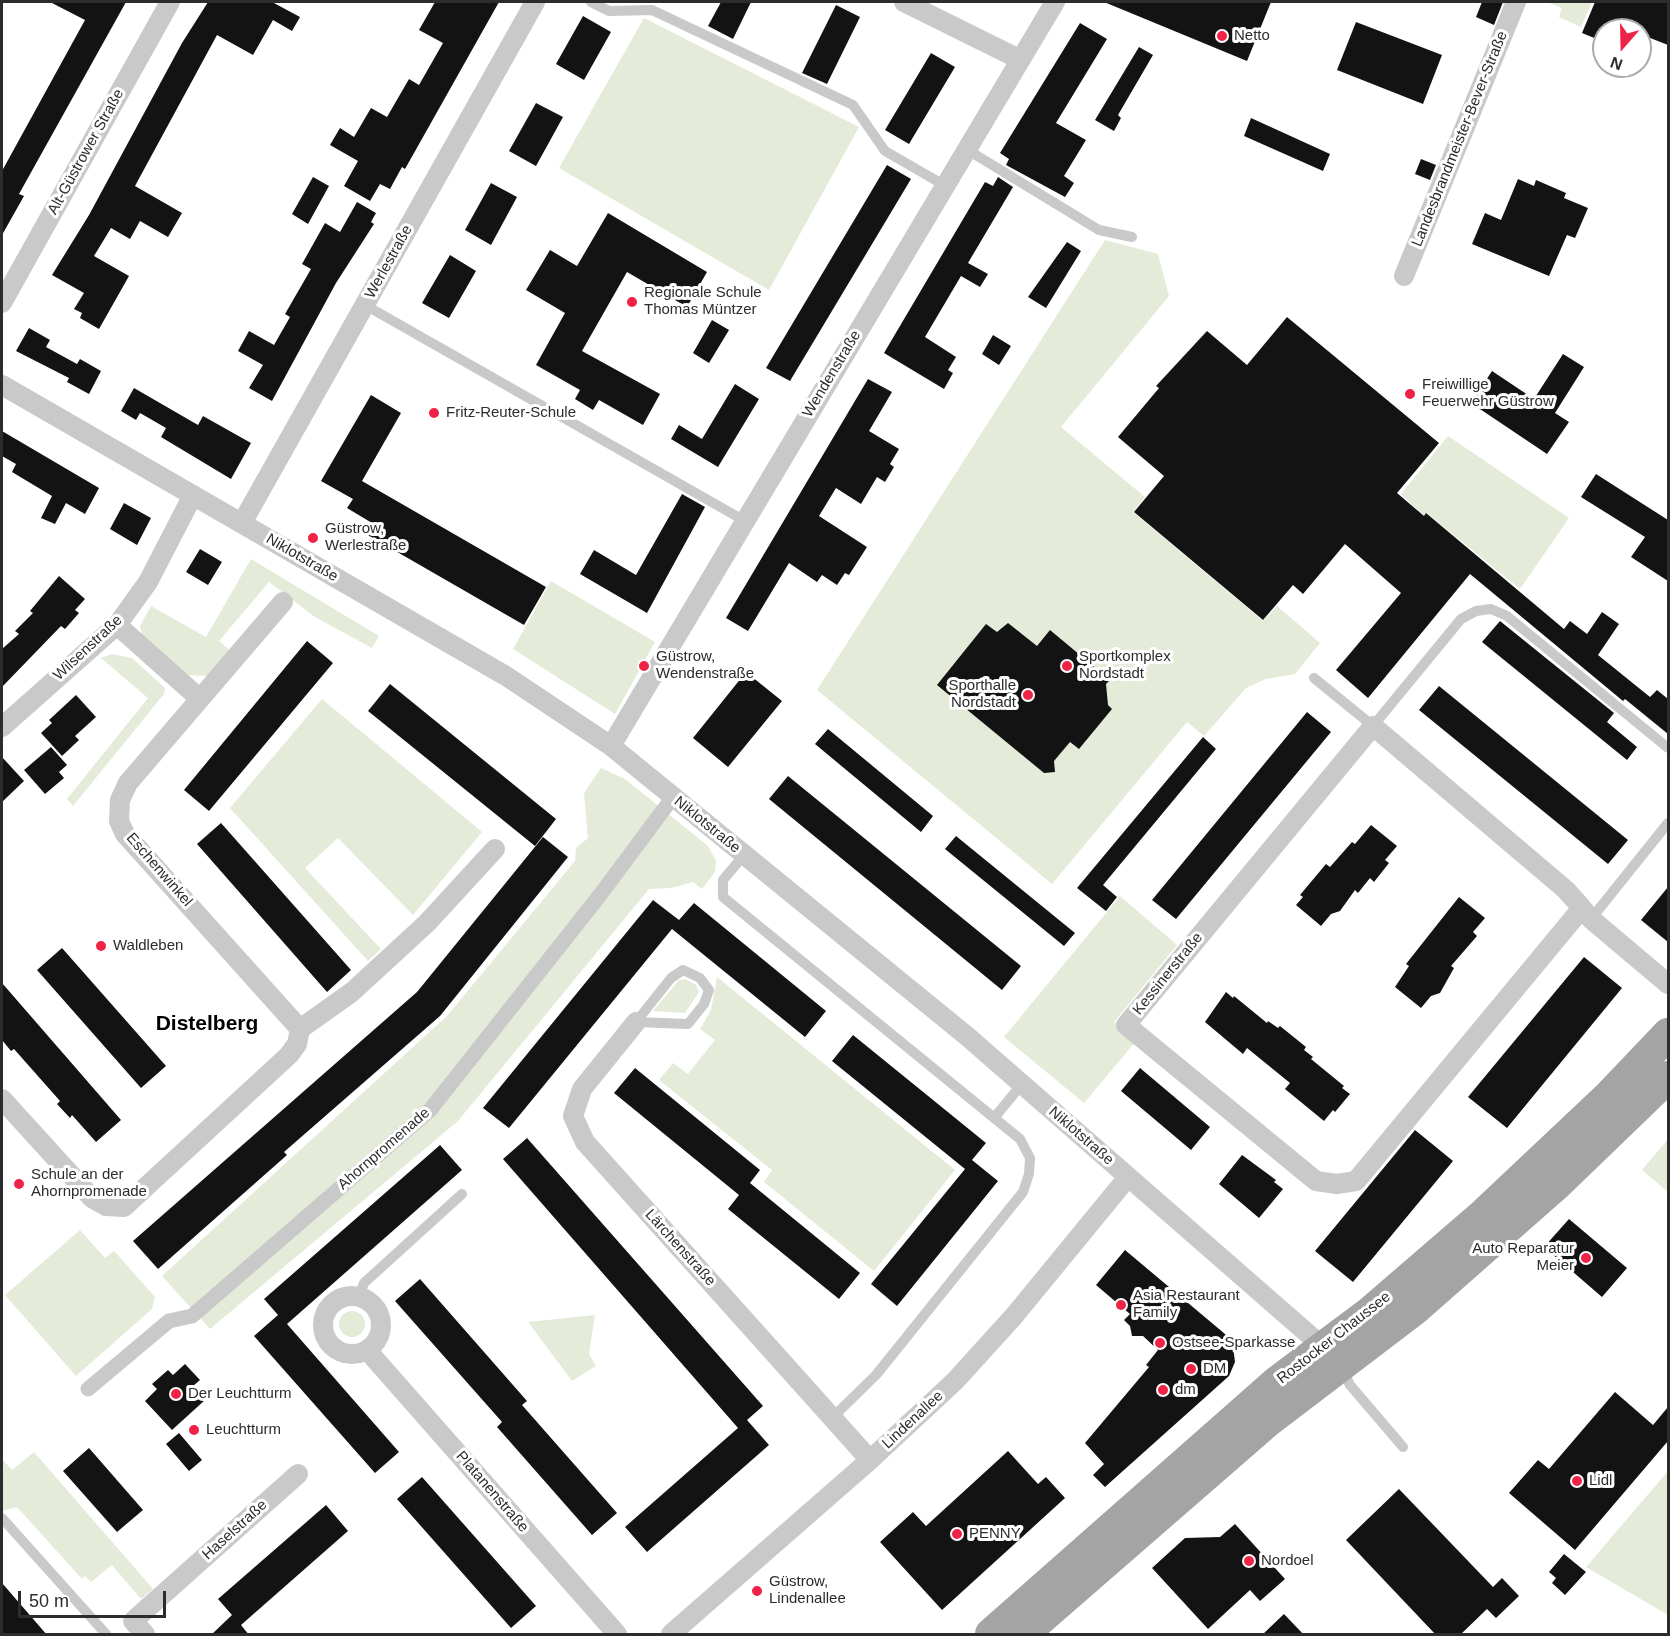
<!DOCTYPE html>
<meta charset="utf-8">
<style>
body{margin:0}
#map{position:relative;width:1670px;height:1636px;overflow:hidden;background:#fff;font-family:Arial,sans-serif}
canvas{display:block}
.frame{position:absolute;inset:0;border:3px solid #2c2c2c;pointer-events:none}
.north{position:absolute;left:1592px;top:18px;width:60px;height:60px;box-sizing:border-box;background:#fff;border:2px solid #ababab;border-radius:50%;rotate:200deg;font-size:16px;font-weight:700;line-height:24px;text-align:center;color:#2c2c2c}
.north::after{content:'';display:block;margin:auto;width:21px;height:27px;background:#ef2345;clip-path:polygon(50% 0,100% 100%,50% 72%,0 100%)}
.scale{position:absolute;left:18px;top:1591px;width:148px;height:27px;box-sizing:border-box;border:3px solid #2c2c2c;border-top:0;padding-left:8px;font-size:18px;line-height:21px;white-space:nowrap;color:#2c2c2c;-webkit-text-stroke:4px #fff;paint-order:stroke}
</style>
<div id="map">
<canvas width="1670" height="1636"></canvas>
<div class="frame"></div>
<div class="north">N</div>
<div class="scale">50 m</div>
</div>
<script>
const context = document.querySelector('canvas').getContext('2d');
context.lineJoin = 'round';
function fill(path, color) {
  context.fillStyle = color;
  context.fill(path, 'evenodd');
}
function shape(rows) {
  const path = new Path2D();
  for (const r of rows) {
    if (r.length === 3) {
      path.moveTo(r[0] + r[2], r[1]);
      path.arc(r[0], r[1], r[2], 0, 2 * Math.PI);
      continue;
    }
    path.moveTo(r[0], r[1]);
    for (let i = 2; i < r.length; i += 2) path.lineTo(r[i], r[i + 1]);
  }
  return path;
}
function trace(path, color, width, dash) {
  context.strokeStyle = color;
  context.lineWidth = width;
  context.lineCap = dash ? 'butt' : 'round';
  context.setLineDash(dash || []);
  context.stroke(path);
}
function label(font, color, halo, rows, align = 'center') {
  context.font = font + ' Arial,sans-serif';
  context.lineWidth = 6;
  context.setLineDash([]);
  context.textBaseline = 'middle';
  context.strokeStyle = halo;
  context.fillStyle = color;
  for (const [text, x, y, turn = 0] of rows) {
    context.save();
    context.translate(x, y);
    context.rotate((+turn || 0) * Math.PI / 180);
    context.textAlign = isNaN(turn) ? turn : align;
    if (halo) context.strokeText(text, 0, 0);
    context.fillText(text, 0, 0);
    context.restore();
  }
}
const green = shape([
 [1547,2,1592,2,1581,27,1559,17,1562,8],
 [644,18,859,127,769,290,559,168],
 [1105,240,1158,254,1169,296,1061,427,1145,497,1133,512,1263,621,1277,606,1320,643,1295,674,1266,679,1246,688,1204,736,1187,722,1052,884,817,690],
 [1448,436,1569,518,1520,589,1427,513,1424,516,1401,494],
 [251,559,379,636,372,648,315,617,269,582,219,641,231,651,209,676,188,675,143,639,140,626,151,606,206,637],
 [551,581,655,642,615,714,513,649],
 [112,654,132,658,165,688,164,694,73,806,67,799,148,698,101,658],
 [322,699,482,832,413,915,338,838,305,868,381,949,368,961,230,808],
 [601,768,625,779,708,846,716,861,715,872,702,889,693,882,671,888,649,889,458,1121,210,1329,162,1276,447,1016,575,861,576,848,588,838,584,793],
 [1120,896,1177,945,1114,1022,1136,1041,1084,1103,1004,1037],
 [717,977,955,1170,874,1271,764,1182,772,1170,659,1080,673,1063,688,1074,715,1040,700,1029,711,1010],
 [686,979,696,985,699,992,685,1013,653,1011,679,980],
 [1668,1139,1668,1192,1642,1170],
 [80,1230,105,1258,114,1251,155,1297,152,1309,76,1376,5,1295],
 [352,1324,13],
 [595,1315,589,1354,596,1366,572,1381,528,1322],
 [34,1452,153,1589,141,1599,112,1565,91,1582,85,1576,82,1579,17,1507,2,1511,2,1459,12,1470],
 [1668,1471,1668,1615,1586,1567]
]);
const building = shape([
 [50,2,126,2,19,194,24,196,2,235,2,171,85,20],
 [208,2,272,2,300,17,292,31,273,20,253,55,217,35,135,186,182,213,168,237,140,221,130,239,111,228,94,256,129,276,99,329,80,318,82,313,74,309,84,293,52,275,89,215,182,43],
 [435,2,499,2,405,169,402,167,390,189,380,184,370,201,344,186,358,161,330,145,340,128,354,137,371,108,387,117,409,79,419,85,443,43,419,30],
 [721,2,751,2,733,39,708,26],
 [1104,2,1271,2,1247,61],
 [1482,2,1503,2,1494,25,1476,17],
 [1595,2,1668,2,1668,45,1640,34,1640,30,1604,30,1604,42,1582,33],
 [836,5,860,17,827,84,802,73],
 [583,16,611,32,584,80,556,64],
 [1356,22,1442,55,1423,104,1337,70],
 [1080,23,1107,39,1056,123,1086,140,1064,176,1074,183,1065,197,1006,165,1009,159,1000,153],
 [1139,47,1153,55,1118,115,1121,118,1114,131,1095,120],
 [931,53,955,67,909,144,885,130],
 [536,103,563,117,536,166,509,151],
 [1251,118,1330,154,1323,171,1244,136],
 [1421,159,1436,165,1430,180,1415,174],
 [887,165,911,179,790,381,766,368],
 [313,177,329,186,308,224,292,214],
 [998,177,1013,187,968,263,988,274,980,287,961,276,925,337,956,357,948,370,953,373,944,389,884,353,985,182,993,186],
 [1518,179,1534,186,1536,180,1566,193,1564,198,1588,208,1575,238,1567,235,1549,276,1472,244,1485,213,1501,220],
 [491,183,517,197,491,245,465,230],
 [357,202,376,213,371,222,374,224,336,283,272,401,249,388,263,365,238,351,249,331,274,345,290,317,285,314,311,269,302,264,325,223,340,232],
 [608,213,707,272,687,307,627,272,582,351,660,394,643,425,599,400,593,410,575,399,580,390,536,365,565,313,526,290,550,250,577,266],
 [1067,242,1081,251,1046,308,1028,297],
 [450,255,476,271,449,318,422,303],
 [1287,317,1439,443,1397,493,1424,516,1426,513,1564,629,1570,621,1587,634,1602,612,1619,624,1598,655,1650,697,1657,690,1668,699,1668,734,1625,699,1623,701,1470,574,1368,698,1336,670,1401,593,1345,544,1303,594,1293,585,1263,620,1134,512,1164,476,1118,437,1159,388,1156,386,1207,331,1247,365],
 [712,320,729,330,709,363,693,353],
 [29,328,50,340,46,347,77,364,80,359,101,371,89,394,67,382,69,378,16,351],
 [993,335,1011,346,999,365,982,354],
 [1563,354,1584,367,1555,413,1569,422,1547,454,1471,403,1492,371,1534,399],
 [868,379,892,392,869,431,899,449,890,464,894,467,885,482,877,477,861,504,836,488,819,516,867,547,849,575,845,573,837,585,822,575,817,582,789,563,748,631,726,618],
 [735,384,759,399,718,467,671,439,679,425,702,439],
 [134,388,198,425,203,416,251,443,231,479,161,437,166,428,140,413,136,420,121,411],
 [371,395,401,413,362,481,546,587,524,625,366,534,372,523,347,508,353,499,321,481],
 [2,431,99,488,85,514,66,503,55,524,41,518,52,496,12,472,16,464,2,456],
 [1596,474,1668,520,1668,581,1631,557,1645,537,1581,497],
 [682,494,705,507,647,613,580,574,594,550,636,575],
 [124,503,151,518,137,545,110,529],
 [200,549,222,562,208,585,186,572],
 [59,576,85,599,75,610,79,613,65,629,61,626,2,687,2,649,19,634,15,631,33,613,30,611],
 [1500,621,1614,713,1607,722,1637,747,1627,760,1482,642],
 [1008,623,1037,646,1050,630,1110,680,1106,684,1108,705,1112,709,1079,749,1070,742,1054,761,1055,772,1044,773,937,685,986,624,997,632],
 [307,641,333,663,209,811,184,790],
 [746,672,782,701,728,767,693,738],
 [390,684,556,819,535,846,368,711],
 [1439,686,1628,840,1608,864,1419,710],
 [76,695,96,717,75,736,79,740,62,756,41,733,52,723,49,720],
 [1307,712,1331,732,1176,919,1152,900],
 [828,729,933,816,921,832,815,744],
 [1203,737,1216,749,1103,885,1117,897,1106,911,1077,888],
 [51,747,67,765,59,772,64,778,45,794,24,770],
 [2,757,24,781,2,802],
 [788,776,1021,966,1002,990,769,799],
 [221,823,351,970,327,992,197,844],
 [1371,825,1397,846,1385,860,1389,863,1374,882,1370,878,1358,893,1355,890,1340,911,1331,914,1321,926,1296,905,1303,897,1300,895,1326,864,1330,867,1352,842,1355,844],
 [956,836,1075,933,1064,946,945,849],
 [543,837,568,857,440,1016,284,1152,287,1155,158,1269,133,1241,417,992],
 [1668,887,1668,942,1641,920],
 [1459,897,1485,918,1473,932,1477,936,1451,966,1454,968,1440,993,1431,996,1421,1008,1395,987,1409,966,1406,964],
 [653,900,679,920,694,903,826,1011,805,1037,672,929,509,1128,483,1108],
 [62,948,166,1066,141,1088,37,970],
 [1584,957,1622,988,1507,1128,1468,1097],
 [2,983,121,1120,96,1142,72,1115,70,1118,57,1104,60,1101,14,1049,11,1051,2,1040],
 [1226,992,1233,998,1234,996,1267,1023,1268,1021,1278,1028,1280,1026,1306,1047,1304,1050,1313,1057,1311,1059,1344,1086,1342,1088,1350,1094,1335,1112,1333,1110,1324,1121,1285,1089,1290,1083,1247,1048,1243,1054,1205,1022],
 [853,1035,986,1143,972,1160,998,1181,897,1306,871,1284,965,1169,832,1061],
 [635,1068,760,1170,750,1183,860,1273,839,1299,728,1209,739,1195,614,1093],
 [1140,1068,1210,1127,1191,1150,1121,1091],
 [1415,1130,1453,1161,1353,1282,1315,1251],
 [527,1138,763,1406,747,1420,769,1445,647,1552,625,1527,738,1428,503,1159],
 [440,1145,462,1170,287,1324,399,1452,375,1473,254,1336,278,1315,264,1299],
 [1242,1155,1276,1180,1274,1182,1283,1189,1259,1218,1219,1184],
 [1569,1219,1627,1268,1602,1297,1544,1247],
 [1125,1250,1225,1334,1233,1346,1235,1362,1229,1376,1105,1487,1093,1475,1104,1464,1085,1443,1149,1367,1146,1365,1158,1350,1143,1336,1132,1336,1130,1326,1124,1320,1130,1314,1096,1285],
 [420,1279,527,1401,522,1405,617,1513,592,1535,497,1427,502,1422,395,1301],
 [185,1364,200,1380,193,1386,205,1400,172,1430,145,1401,157,1389,152,1384,168,1370,173,1375],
 [1615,1392,1653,1425,1668,1407,1668,1441,1575,1550,1509,1493,1538,1460,1549,1469],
 [179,1433,202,1460,189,1471,166,1444],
 [89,1448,143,1510,117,1532,63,1471],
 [1008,1451,1038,1484,1046,1477,1065,1498,942,1610,880,1542,913,1512,926,1526],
 [422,1477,536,1606,511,1628,397,1499],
 [1399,1489,1493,1587,1502,1578,1519,1596,1496,1618,1487,1609,1460,1635,1436,1635,1346,1540],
 [326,1505,348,1531,241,1625,249,1635,211,1635,232,1615,218,1599],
 [1235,1524,1285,1579,1260,1601,1250,1590,1208,1629,1152,1568,1185,1538,1220,1537],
 [1564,1554,1586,1572,1565,1595,1552,1583,1556,1578,1549,1572],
 [2,1583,47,1635,2,1635],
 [1284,1614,1304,1635,1262,1635]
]);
const service = shape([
 [591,2,609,11,652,10,853,105,885,151,944,185],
 [966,149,1099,230,1132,237],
 [365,305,745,521],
 [1314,678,1373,726,1461,619,1476,611,1491,609,1507,616,1668,748],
 [744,855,723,880,723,897,1020,1139,1030,1158,1029,1174,1023,1192,876,1375,832,1418],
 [1591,919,1668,823],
 [683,970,700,978,709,990,704,1004,688,1024,636,1022,671,978,683,970],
 [994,1118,1022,1084],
 [359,1296,364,1283,462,1194],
 [1342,1368,1350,1385,1403,1447],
 [2,1518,106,1634]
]);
const pedestrian = shape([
 [88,1389,169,1321,192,1316,430,1110,600,895,673,797]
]);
const minor = shape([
 [904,2,1019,59],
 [1404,276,1516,2],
 [2,303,170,2],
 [2,385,506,676,611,746,968,1037,1330,1353],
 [242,523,535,2],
 [283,602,128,783,120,800,119,821,125,834,300,1029],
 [117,625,200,699],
 [2,727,117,625,148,582,193,495],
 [611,746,1055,2],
 [1582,908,1356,1181,1337,1184,1316,1181,1126,1025,1373,726,1566,890,1582,908,1591,919,1668,984],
 [636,1022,582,1089,573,1116,585,1142,870,1460],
 [2,1099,92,1198,106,1206,124,1207,289,1055,297,1044,300,1029,352,992,427,923,495,849],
 [352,1325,29],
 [367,1350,617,1634],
 [145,1634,133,1621,298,1474],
 [671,1634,870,1460,955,1381,1014,1316,1128,1177]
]);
const primary = shape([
 [991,1634,1278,1381,1369,1313,1485,1213,1607,1098,1668,1034],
 [1023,1634,1268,1421,1415,1309,1557,1184,1668,1077]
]);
const markers = [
 [1222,36,6,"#ef2345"],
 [632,302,6,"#ef2345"],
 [1410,394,6,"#ef2345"],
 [434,413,6,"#ef2345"],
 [313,538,6,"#ef2345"],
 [644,666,6,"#ef2345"],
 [1067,666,6,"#ef2345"],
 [1028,695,6,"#ef2345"],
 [101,946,6,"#ef2345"],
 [19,1184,6,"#ef2345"],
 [1586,1258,6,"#ef2345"],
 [1121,1305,6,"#ef2345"],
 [1160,1343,6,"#ef2345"],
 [1191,1369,6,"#ef2345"],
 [1163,1390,6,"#ef2345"],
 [176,1394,6,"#ef2345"],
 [194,1430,6,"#ef2345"],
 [1577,1481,6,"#ef2345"],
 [957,1534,6,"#ef2345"],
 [1249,1561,6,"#ef2345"],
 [757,1591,6,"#ef2345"]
];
const poiNames = [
 ["Netto",1234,36],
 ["Regionale Schule",644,293],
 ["Thomas Müntzer",644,310],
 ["Freiwillige",1422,385],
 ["Feuerwehr Güstrow",1422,402],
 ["Fritz-Reuter-Schule",446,413],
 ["Güstrow,",325,529],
 ["Werlestraße",325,546],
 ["Güstrow,",656,657],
 ["Wendenstraße",656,674],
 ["Sportkomplex",1079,657],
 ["Nordstadt",1079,674],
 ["Sporthalle",1016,686,"right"],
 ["Nordstadt",1016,703,"right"],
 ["Waldleben",113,946],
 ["Schule an der",31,1175],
 ["Ahornpromenade",31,1192],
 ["Auto Reparatur",1574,1249,"right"],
 ["Meier",1574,1266,"right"],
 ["Asia Restaurant",1133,1296],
 ["Family",1133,1313],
 ["Ostsee-Sparkasse",1172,1343],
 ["DM",1203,1369],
 ["dm",1175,1390],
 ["Der Leuchtturm",188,1394],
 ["Leuchtturm",206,1430],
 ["Lidl",1589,1481],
 ["PENNY",969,1534],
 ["Nordoel",1261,1561],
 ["Güstrow,",769,1582],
 ["Lindenallee",769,1599]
];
const streetNames = [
 ["Landesbrandmeister-Bever-Straße",1460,139,-68],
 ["Alt-Güstrower Straße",86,152,-61],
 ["Werlestraße",389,262,-61],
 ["Wendenstraße",832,374,-59],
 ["Niklotstraße",302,558,30],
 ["Wilsenstraße",88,648,-43],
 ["Niklotstraße",707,825,39],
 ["Eschenwinkel",159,870,49],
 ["Kessinerstraße",1168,974,-51],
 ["Niklotstraße",1081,1136,41],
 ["Ahornpromenade",384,1149,-41],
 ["Lärchenstraße",680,1248,48],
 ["Rostocker Chaussee",1334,1338,-38],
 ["Lindenallee",913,1420,-43],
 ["Platanenstraße",492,1492,49],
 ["Haselstraße",235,1530,-42]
];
const districtNames = [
 ["Distelberg",207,1024]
];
fill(green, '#e4ebd8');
fill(building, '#131313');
trace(service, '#c9c9c9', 10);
trace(pedestrian, '#c9c9c9', 15);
trace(minor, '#c9c9c9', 20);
trace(primary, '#a4a4a4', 32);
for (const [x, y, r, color] of markers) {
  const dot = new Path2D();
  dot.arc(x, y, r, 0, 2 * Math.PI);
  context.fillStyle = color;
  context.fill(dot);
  trace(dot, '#fff', 2);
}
label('15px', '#2c2c2c', '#fff', poiNames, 'left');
label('15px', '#2c2c2c', '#fff', streetNames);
label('bold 21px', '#000', '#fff', districtNames);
</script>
